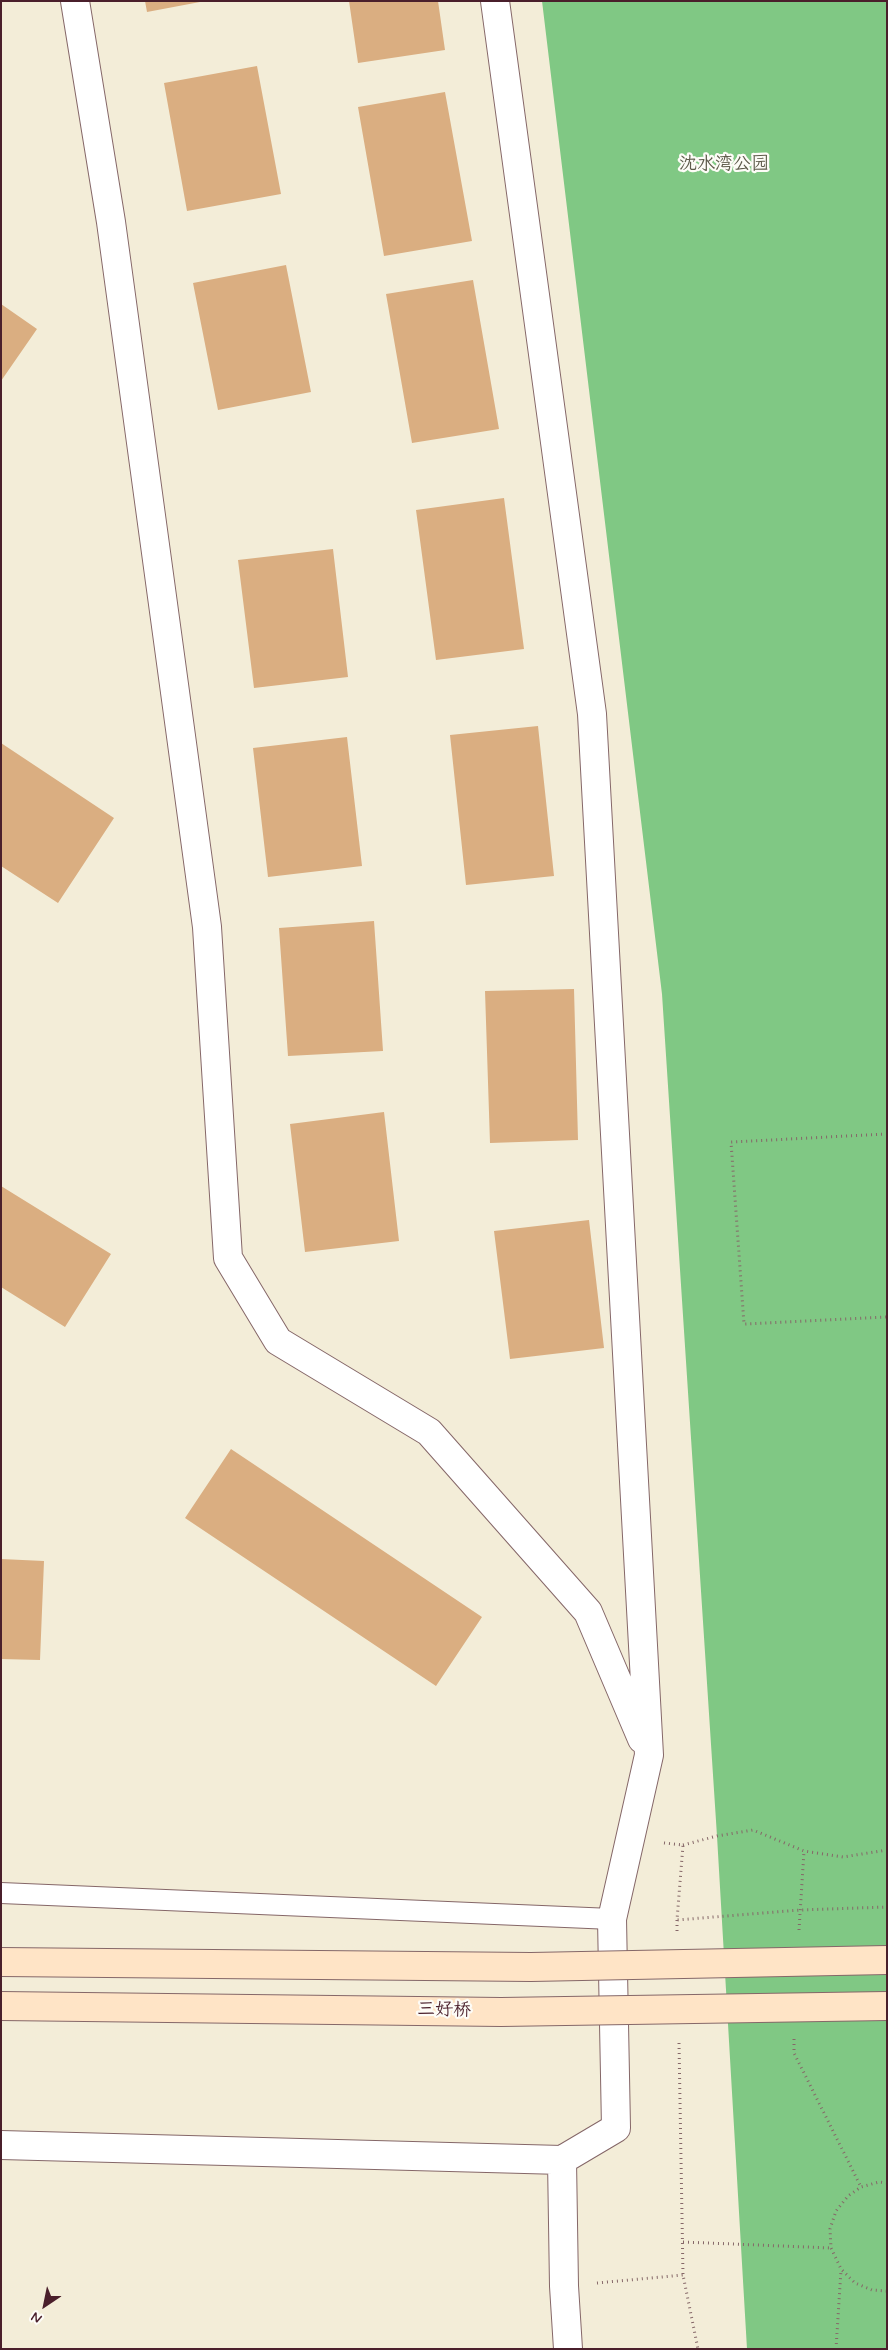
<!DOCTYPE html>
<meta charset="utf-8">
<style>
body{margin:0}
#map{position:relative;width:888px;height:2350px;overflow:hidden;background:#f3edd8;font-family:Mynerve,sans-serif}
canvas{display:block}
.frame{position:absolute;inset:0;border:2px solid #4a1f2b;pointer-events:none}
.north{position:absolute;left:20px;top:2280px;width:50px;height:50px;-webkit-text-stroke:4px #fdfcf7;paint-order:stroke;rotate:214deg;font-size:14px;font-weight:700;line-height:20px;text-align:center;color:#4a1f2b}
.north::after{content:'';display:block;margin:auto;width:18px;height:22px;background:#4a1f2b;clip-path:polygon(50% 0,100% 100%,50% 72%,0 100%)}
</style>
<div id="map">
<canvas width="888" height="2350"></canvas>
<div class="frame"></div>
<div class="north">N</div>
</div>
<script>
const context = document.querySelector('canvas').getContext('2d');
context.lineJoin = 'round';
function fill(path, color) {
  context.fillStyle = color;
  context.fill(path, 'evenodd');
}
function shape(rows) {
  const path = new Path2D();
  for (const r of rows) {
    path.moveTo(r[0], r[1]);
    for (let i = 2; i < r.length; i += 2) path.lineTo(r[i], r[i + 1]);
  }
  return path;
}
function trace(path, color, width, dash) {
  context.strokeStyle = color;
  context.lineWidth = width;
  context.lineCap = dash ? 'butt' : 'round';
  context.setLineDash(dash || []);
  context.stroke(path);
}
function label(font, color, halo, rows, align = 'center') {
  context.font = font + ' Mynerve,"LXGW WenKai TC",sans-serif';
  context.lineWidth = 4.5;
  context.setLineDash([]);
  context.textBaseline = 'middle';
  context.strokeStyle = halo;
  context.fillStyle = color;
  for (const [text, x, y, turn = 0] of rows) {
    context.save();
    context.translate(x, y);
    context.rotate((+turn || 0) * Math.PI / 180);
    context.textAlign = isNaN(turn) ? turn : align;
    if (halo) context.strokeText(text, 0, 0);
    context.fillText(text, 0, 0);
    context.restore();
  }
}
const green = shape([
 [542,1,887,1,887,2349,747,2349,717,1836,662,994]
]);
const building = shape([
 [145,1,200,1,200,2,147,12],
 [349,1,438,1,445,50,358,63],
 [257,66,281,194,187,211,164,83],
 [445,92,472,241,384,256,358,107],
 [286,265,311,392,218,410,193,283],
 [473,280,499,429,412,443,386,294],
 [1,304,37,329,1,381],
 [504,498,524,649,436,660,416,510],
 [333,549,348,677,254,688,238,560],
 [538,726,554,876,466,885,450,735],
 [347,737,362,866,268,877,253,748],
 [1,743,114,818,58,903,1,866],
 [374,921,383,1051,288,1056,279,928],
 [574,989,578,1140,490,1143,485,991],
 [384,1112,399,1241,305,1252,290,1124],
 [1,1186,111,1254,65,1327,1,1287],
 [589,1220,604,1348,510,1359,494,1231],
 [231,1449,482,1617,436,1686,185,1518],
 [1,1559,44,1561,40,1660,1,1659]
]);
const path = shape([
 [887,1134,731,1142,744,1324,887,1317],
 [664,1843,683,1845,677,1920,800,1910,887,1907],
 [683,1845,717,1836,753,1830,804,1851,843,1857,887,1850],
 [677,1920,677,1932],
 [799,1930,804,1851],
 [794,2039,794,2053,861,2187],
 [679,2043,683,2275,698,2349],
 [887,2183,879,2182,861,2187,848,2196,836,2211,830,2229,831,2248,841,2269,855,2283,872,2290,887,2291],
 [683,2242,831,2248],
 [597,2283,683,2275],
 [836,2349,841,2270]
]);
const service = shape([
 [1,1893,612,1919]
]);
const minor = shape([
 [75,1,111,222,207,927,228,1258,278,1341,429,1432,588,1612,642,1739],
 [495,1,592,714,649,1755,612,1919,616,2128,562,2160,564,2286,568,2349],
 [1,2145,562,2160]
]);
const secondaryBridge = shape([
 [1,1962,531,1967,887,1960],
 [1,2006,501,2012,887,2006]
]);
const parkNames = [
 ["沈水湾公园",724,165]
];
const streetNames = [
 ["三好桥",444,2011,1]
];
fill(green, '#80c884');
fill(building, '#daae81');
trace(service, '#856768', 22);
trace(minor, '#856768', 30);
trace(path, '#856768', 3, [1, 4]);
trace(service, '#fff', 20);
trace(minor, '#fff', 28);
trace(secondaryBridge, '#856768', 30, []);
trace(secondaryBridge, '#ffe4c6', 28);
label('18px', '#5d5a4a', '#fdfcf7', parkNames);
label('18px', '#4a1f2b', '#fdfcf7', streetNames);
</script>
